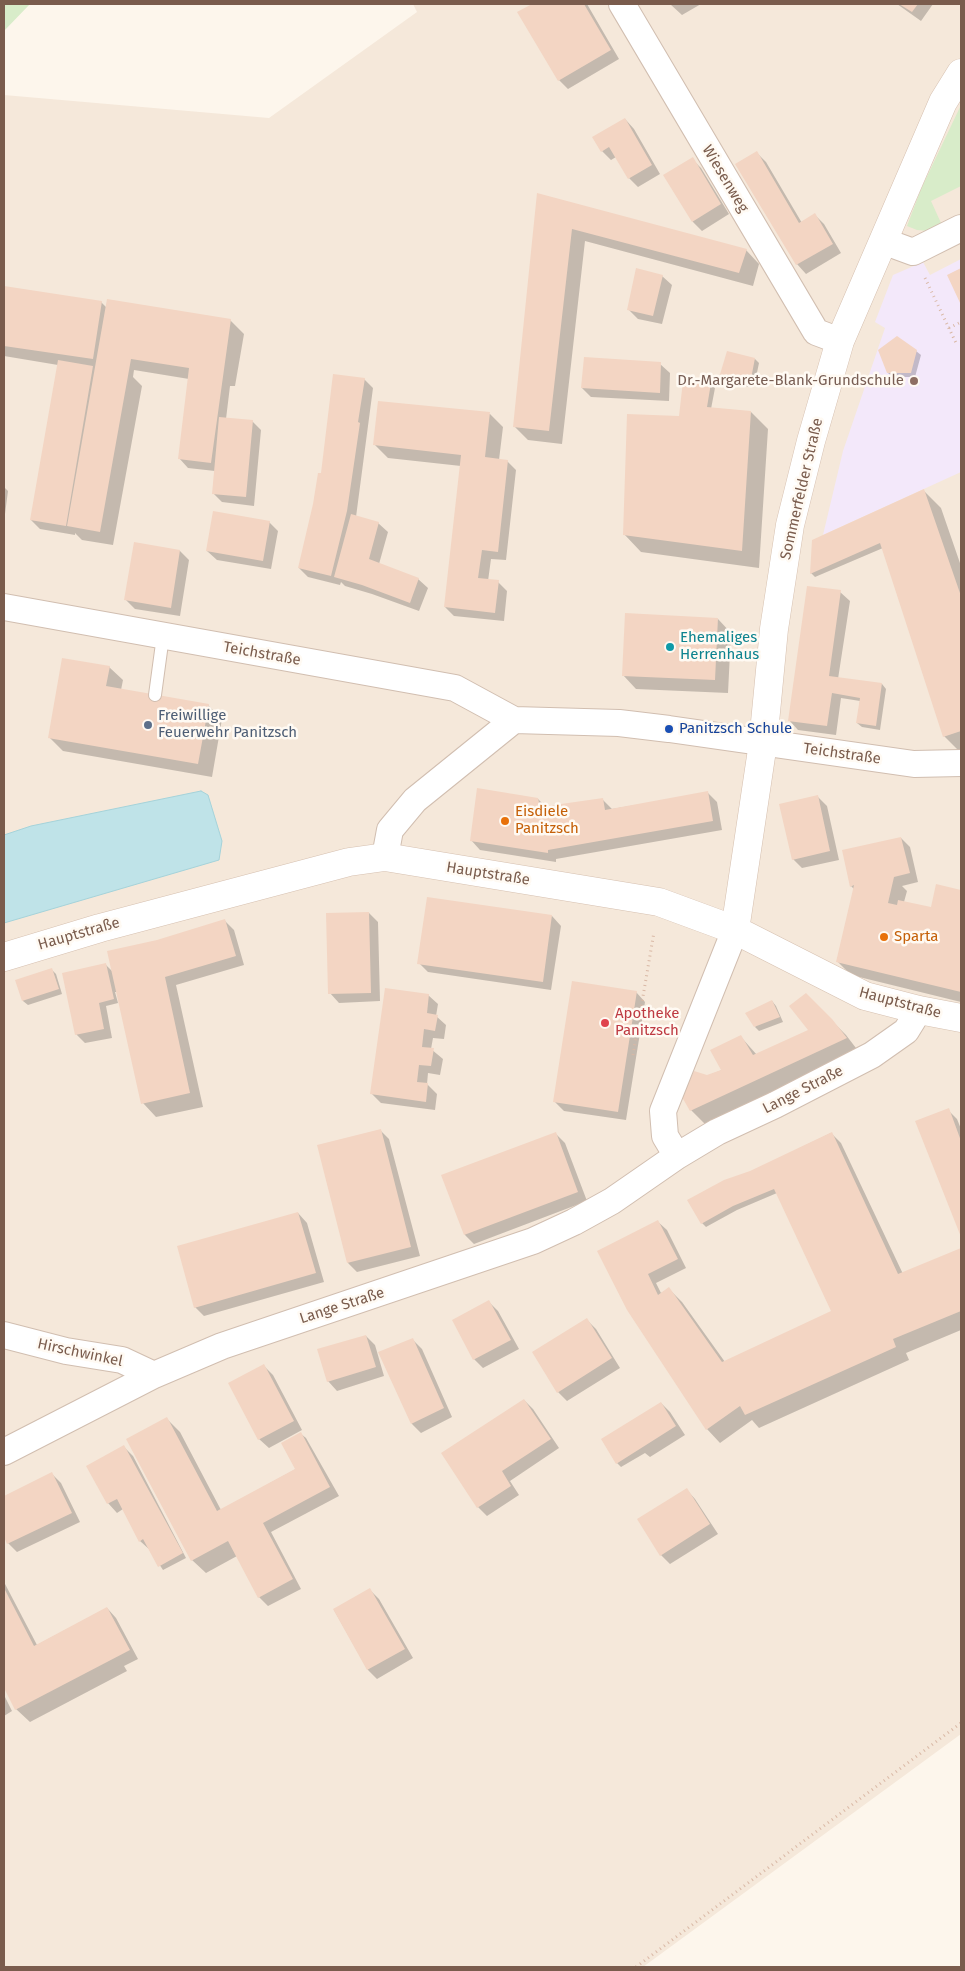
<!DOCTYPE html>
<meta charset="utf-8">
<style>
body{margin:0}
#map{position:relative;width:965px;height:1971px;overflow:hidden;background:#fdf6ec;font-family:"Fira Sans",sans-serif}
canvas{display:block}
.frame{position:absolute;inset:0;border:5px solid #7a5c4d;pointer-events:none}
</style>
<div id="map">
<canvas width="965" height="1971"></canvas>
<div class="frame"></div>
</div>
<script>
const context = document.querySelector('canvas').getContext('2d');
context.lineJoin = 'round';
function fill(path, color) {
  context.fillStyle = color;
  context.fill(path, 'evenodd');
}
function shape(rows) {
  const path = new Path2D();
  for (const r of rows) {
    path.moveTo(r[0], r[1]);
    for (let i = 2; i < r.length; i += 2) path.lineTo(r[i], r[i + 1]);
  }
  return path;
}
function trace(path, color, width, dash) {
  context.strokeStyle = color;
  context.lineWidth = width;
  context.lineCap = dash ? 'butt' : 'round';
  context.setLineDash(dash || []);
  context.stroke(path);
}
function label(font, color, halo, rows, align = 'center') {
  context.font = font + ' "Fira Sans",sans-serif';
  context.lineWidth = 5;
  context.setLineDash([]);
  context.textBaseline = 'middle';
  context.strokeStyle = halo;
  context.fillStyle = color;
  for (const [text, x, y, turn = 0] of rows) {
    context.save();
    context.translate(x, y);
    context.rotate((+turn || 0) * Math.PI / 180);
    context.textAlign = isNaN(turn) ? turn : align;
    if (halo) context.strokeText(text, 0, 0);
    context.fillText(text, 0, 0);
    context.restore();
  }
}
const residential = shape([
 [413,4,961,4,961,1734,643,1967,4,1967,4,95,269,118,417,12]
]);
const education = shape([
 [961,259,961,472,823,535,843,451,885,328,875,322,893,275,923,262,930,275]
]);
const green = shape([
 [4,4,30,4,4,31],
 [961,105,961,186,931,201,941,223,929,231,917,230,907,226,921,189]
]);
const water = shape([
 [201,791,208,795,222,841,219,860,4,923,4,835,31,826,201,791]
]);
const shadow = shape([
 [534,4,587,4,619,59,568,89,559,80,519,13],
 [670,4,701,4,682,15],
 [897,4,933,4,921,21],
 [625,119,634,129,660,174,638,187,629,178,616,157,611,160,602,151],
 [757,153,766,162,802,223,815,215,824,224,841,253,806,274,797,264],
 [692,159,701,168,729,214,702,231,693,222,665,175],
 [538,194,746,250,759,264,753,286,585,241,562,444,528,440,515,427],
 [662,276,672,285,662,324,638,319,629,310],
 [4,288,101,302,107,308,230,320,244,334,235,386,230,386,226,419,252,421,261,430,254,506,222,502,213,493,215,471,188,468,179,458,189,379,134,370,133,377,142,386,113,545,82,540,75,533,75,535,40,529,31,520,58,365,4,356],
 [916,351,921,355,915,377,892,377,888,373],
 [755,359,759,363,754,387,724,385,720,381],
 [660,364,670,373,669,401,591,397,582,388],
 [364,379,373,388,356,517,378,523,388,532,379,564,418,579,428,588,419,611,372,594,345,586,341,582,340,585,308,577,299,568,322,475],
 [710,384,715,388,711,409,751,412,768,429,759,568,641,552,624,534,680,417],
 [490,414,503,427,499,460,507,461,516,470,506,560,491,559,488,581,498,582,507,591,504,621,454,616,445,607,461,466,388,458,375,445],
 [4,487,8,491,5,514,4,513],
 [924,491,941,508,961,566,961,753,944,736,883,548,815,577,811,573],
 [269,522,278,531,271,569,217,560,207,551],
 [135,544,180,551,189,560,180,616,135,609,126,600],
 [840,592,850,601,838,679,882,684,886,689,880,730,862,727,857,723,860,701,841,698,836,735,798,730,789,720],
 [718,619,731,633,728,693,636,689,623,675],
 [109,667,123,680,121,690,208,705,222,719,212,777,63,751,49,737],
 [708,793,717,802,722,830,556,859,556,862,480,850,471,840,538,799,546,807,603,800,612,809],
 [817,796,827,806,839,860,802,868,793,859],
 [901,838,910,847,918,882,902,886,907,891,904,902,932,909,937,885,961,891,961,1002,851,975,837,961,854,889,851,886],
 [369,913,378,922,380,1001,339,1003,330,993],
 [552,916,561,926,551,990,428,972,419,963],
 [225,921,234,930,244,965,176,985,203,1107,156,1117,143,1103,118,992,115,992,118,1003,106,1006,112,1038,85,1043,76,1034,106,965,113,972,157,941],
 [52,970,56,974,62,994,28,1005,23,1001,17,981],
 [636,992,645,1002,626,1120,564,1111,555,1102],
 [428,995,438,1004,436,1016,446,1025,444,1039,433,1038,431,1049,443,1059,440,1075,428,1073,427,1084,437,1094,435,1110,381,1103,372,1094],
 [806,995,846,1035,859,1052,705,1124,691,1110,684,1097,707,1076,722,1070,741,1037,757,1055,810,1031],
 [772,1001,776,1006,783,1022,759,1031,755,1027],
 [948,1110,957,1119,961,1129,961,1234,917,1122],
 [380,1130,389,1139,420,1256,357,1272,348,1263,319,1146],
 [831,1133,841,1143,903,1274,961,1250,961,1330,906,1353,909,1360,759,1428,752,1420,720,1443,707,1429,628,1309,657,1221,667,1230,686,1268,656,1283,661,1293,669,1289,682,1302,725,1362,833,1312,777,1193,737,1210,706,1227,702,1223,763,1166],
 [556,1134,565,1143,587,1201,474,1244,465,1235,443,1176],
 [298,1213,307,1223,324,1282,204,1316,195,1307],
 [489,1302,498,1311,519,1349,483,1368,474,1359],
 [587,1320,596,1329,620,1368,567,1401,558,1392],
 [366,1336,375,1345,384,1376,337,1391,328,1381],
 [413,1340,422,1349,452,1417,421,1433,412,1424,380,1352],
 [264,1366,273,1375,302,1430,269,1448,259,1439],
 [524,1400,533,1409,559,1448,510,1481,519,1495,487,1516,478,1507,443,1454],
 [661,1403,670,1412,685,1435,650,1457,645,1453,621,1467,617,1463],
 [167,1419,180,1432,221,1510,296,1469,301,1434,306,1438,339,1496,271,1532,301,1589,268,1606,259,1597,237,1556,206,1573,192,1560],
 [124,1447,133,1456,186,1558,163,1570,150,1550,140,1541,123,1509,117,1513,108,1503,88,1466],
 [52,1474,61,1483,80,1522,17,1552,8,1543,4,1534,4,1497],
 [686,1489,695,1499,718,1534,670,1564,661,1555],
 [4,1582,37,1645,107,1608,116,1618,138,1659,124,1666,127,1671,30,1722,16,1709,4,1685],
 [370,1590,379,1599,413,1658,377,1679,368,1670,334,1610],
 [4,1695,12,1711,4,1716]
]);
const building = shape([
 [532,4,584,4,611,50,558,81,517,12],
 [899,4,918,4,912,12],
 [625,118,652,165,628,179,609,147,601,152,592,137],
 [757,151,799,223,815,213,833,244,796,265,735,164],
 [693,157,721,204,692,222,663,175],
 [537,193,747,249,739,273,572,229,549,431,513,427],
 [636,268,663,275,653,316,627,310],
 [961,268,961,305,947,275],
 [4,286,102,301,93,359,4,346],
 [107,299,231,319,211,463,178,459,189,368,131,359,100,532,67,526],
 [897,336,917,350,911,373,887,373,878,350],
 [727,351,755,358,750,384,718,381],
 [584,357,661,362,660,393,581,388],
 [58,360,93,366,66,526,30,520],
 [333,374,365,378,358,422,360,423,347,511,331,576,298,568,313,504,318,473,321,473],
 [683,381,711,383,707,407,751,411,742,551,623,535,627,414,679,416],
 [378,401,490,412,485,457,508,460,498,552,482,550,478,578,499,580,495,613,444,607,461,455,373,445],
 [219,417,253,420,246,497,212,494],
 [924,489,961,596,961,731,943,737,880,543,810,574,812,540],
 [213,511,270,521,263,561,206,551],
 [351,514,379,522,369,559,419,578,410,603,362,585,334,577],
 [134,542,180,550,171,608,124,600],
 [807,586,841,590,829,676,882,683,876,726,856,723,860,698,832,693,827,726,788,721],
 [625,613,718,618,715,680,622,676],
 [62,658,110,666,106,686,209,704,198,764,48,738],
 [477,788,538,798,540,807,603,798,605,810,708,791,713,821,548,850,548,853,470,841],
 [818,795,830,851,792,860,779,804],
 [901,837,910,873,894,877,888,903,897,905,898,900,931,907,936,884,961,890,961,992,836,962,854,885,850,887,842,850],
 [427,897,552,915,543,982,417,964],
 [369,912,371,993,328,994,326,913],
 [225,919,236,956,165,977,190,1093,141,1104,107,951,157,940],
 [106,963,114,999,99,1003,104,1029,75,1035,62,973],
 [52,968,59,989,22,1001,15,980],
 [572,981,637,991,618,1112,553,1102],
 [385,988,429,994,427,1013,438,1015,435,1031,424,1029,422,1047,434,1048,431,1066,419,1065,417,1082,428,1083,426,1102,370,1094],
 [806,993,832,1019,847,1038,690,1111,682,1097,694,1071,707,1075,721,1070,710,1050,741,1035,753,1055,808,1030,789,1006],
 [772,1000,780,1017,754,1027,745,1013],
 [949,1108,961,1141,961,1237,915,1121],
 [381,1129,411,1247,347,1263,317,1145],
 [556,1132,578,1192,464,1235,441,1175],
 [832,1132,898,1274,961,1248,961,1311,893,1339,896,1347,745,1415,740,1406,706,1430,627,1310,597,1251,658,1220,678,1259,648,1274,658,1295,669,1287,722,1362,831,1311,774,1189,733,1206,701,1224,687,1200,724,1180,750,1171],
 [298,1212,316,1273,194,1308,177,1246],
 [489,1300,511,1340,473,1360,452,1320],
 [587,1318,612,1358,557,1393,532,1352],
 [366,1335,376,1367,327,1382,317,1349],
 [413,1338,444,1408,411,1424,378,1352],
 [264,1364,294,1421,258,1440,228,1383],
 [524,1399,551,1439,502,1471,511,1486,477,1508,441,1453],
 [661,1402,676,1426,616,1464,601,1439],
 [167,1417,217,1511,295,1469,281,1443,301,1432,330,1487,263,1523,293,1579,258,1598,228,1541,191,1561,126,1439],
 [124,1445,183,1553,158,1567,143,1539,139,1542,117,1499,107,1504,86,1466],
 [52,1472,72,1513,7,1544,4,1537,4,1496],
 [687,1488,710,1524,660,1556,637,1519],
 [4,1588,34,1646,107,1607,130,1650,15,1710,4,1688],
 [370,1588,405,1649,367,1670,333,1609]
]);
const path = shape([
 [925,278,957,345],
 [949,328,961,322],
 [633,1055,654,932],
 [636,1967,961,1723]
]);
const lane = shape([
 [155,695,163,636]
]);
const street = shape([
 [622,4,816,332,840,341],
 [883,241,913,252,961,228],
 [4,607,455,688,514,720],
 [385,857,390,830,415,800,514,720,619,723,669,729,914,764,961,763],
 [677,1156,717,1132,775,1105,872,1055,906,1031,919,1010],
 [4,1335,66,1351,122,1360,154,1375],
 [4,1452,154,1375,222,1346,533,1241,574,1222,612,1201,677,1156,665,1136,663,1111,735,930]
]);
const secondary = shape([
 [735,930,763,743,774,629,790,525,811,441,840,341,943,102,961,73],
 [4,957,100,928,349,862,385,857,659,902,735,930,865,996,919,1010,961,1018]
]);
const markers = [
 [914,381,5,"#8d6e63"],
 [670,647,5,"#0f9aa8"],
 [148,725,5,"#5c6f8a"],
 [669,729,5,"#1a4fb4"],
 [505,821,5,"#e8710a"],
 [884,937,5,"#e8710a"],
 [605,1023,5,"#e0444e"]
];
const streetNames = [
 ["Wiesenweg",725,179,59],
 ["Sommerfelder Straße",802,489,-77],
 ["Teichstraße",262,654,10],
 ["Teichstraße",842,754,8],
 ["Hauptstraße",488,874,9],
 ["Hauptstraße",79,934,-16],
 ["Hauptstraße",900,1003,15],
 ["Lange Straße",803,1090,-27],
 ["Lange Straße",342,1306,-18],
 ["Hirschwinkel",80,1353,12]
];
const educationNames = [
 ["Dr.-Margarete-Blank-Grundschule",904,381]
];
const cultureNames = [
 ["Ehemaliges",680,638],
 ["Herrenhaus",680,655]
];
const serviceNames = [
 ["Freiwillige",158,716],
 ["Feuerwehr Panitzsch",158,733]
];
const transitNames = [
 ["Panitzsch Schule",679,729]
];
const foodNames = [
 ["Eisdiele",515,812],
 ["Panitzsch",515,829],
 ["Sparta",894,937]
];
const healthNames = [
 ["Apotheke",615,1014],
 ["Panitzsch",615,1031]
];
fill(residential, '#f5e8da');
fill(education, '#f3e8fa');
fill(green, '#d8ecc9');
fill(water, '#bfe3e8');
trace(water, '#a5d3da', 1);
fill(shadow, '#0003');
fill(building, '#f3d5c3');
trace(lane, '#d1beb0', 14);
trace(street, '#d1beb0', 28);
trace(secondary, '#d6c0b0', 29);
trace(path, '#d9b8a5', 3, [1, 4]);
trace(lane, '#fff', 12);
trace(street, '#fff', 26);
trace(secondary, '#fff', 28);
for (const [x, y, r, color] of markers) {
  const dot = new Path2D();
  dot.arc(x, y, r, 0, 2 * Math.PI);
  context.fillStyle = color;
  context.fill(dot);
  trace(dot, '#fffaf3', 2);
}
label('15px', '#7a5c4d', '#fffaf3', streetNames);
label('15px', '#785e54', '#fffaf3', educationNames, 'right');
label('15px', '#0d838f', '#fffaf3', cultureNames, 'left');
label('15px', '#4e5e75', '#fffaf3', serviceNames, 'left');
label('15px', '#164399', '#fffaf3', transitNames, 'left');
label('15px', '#c56008', '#fffaf3', foodNames, 'left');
label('15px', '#be3a42', '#fffaf3', healthNames, 'left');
</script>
